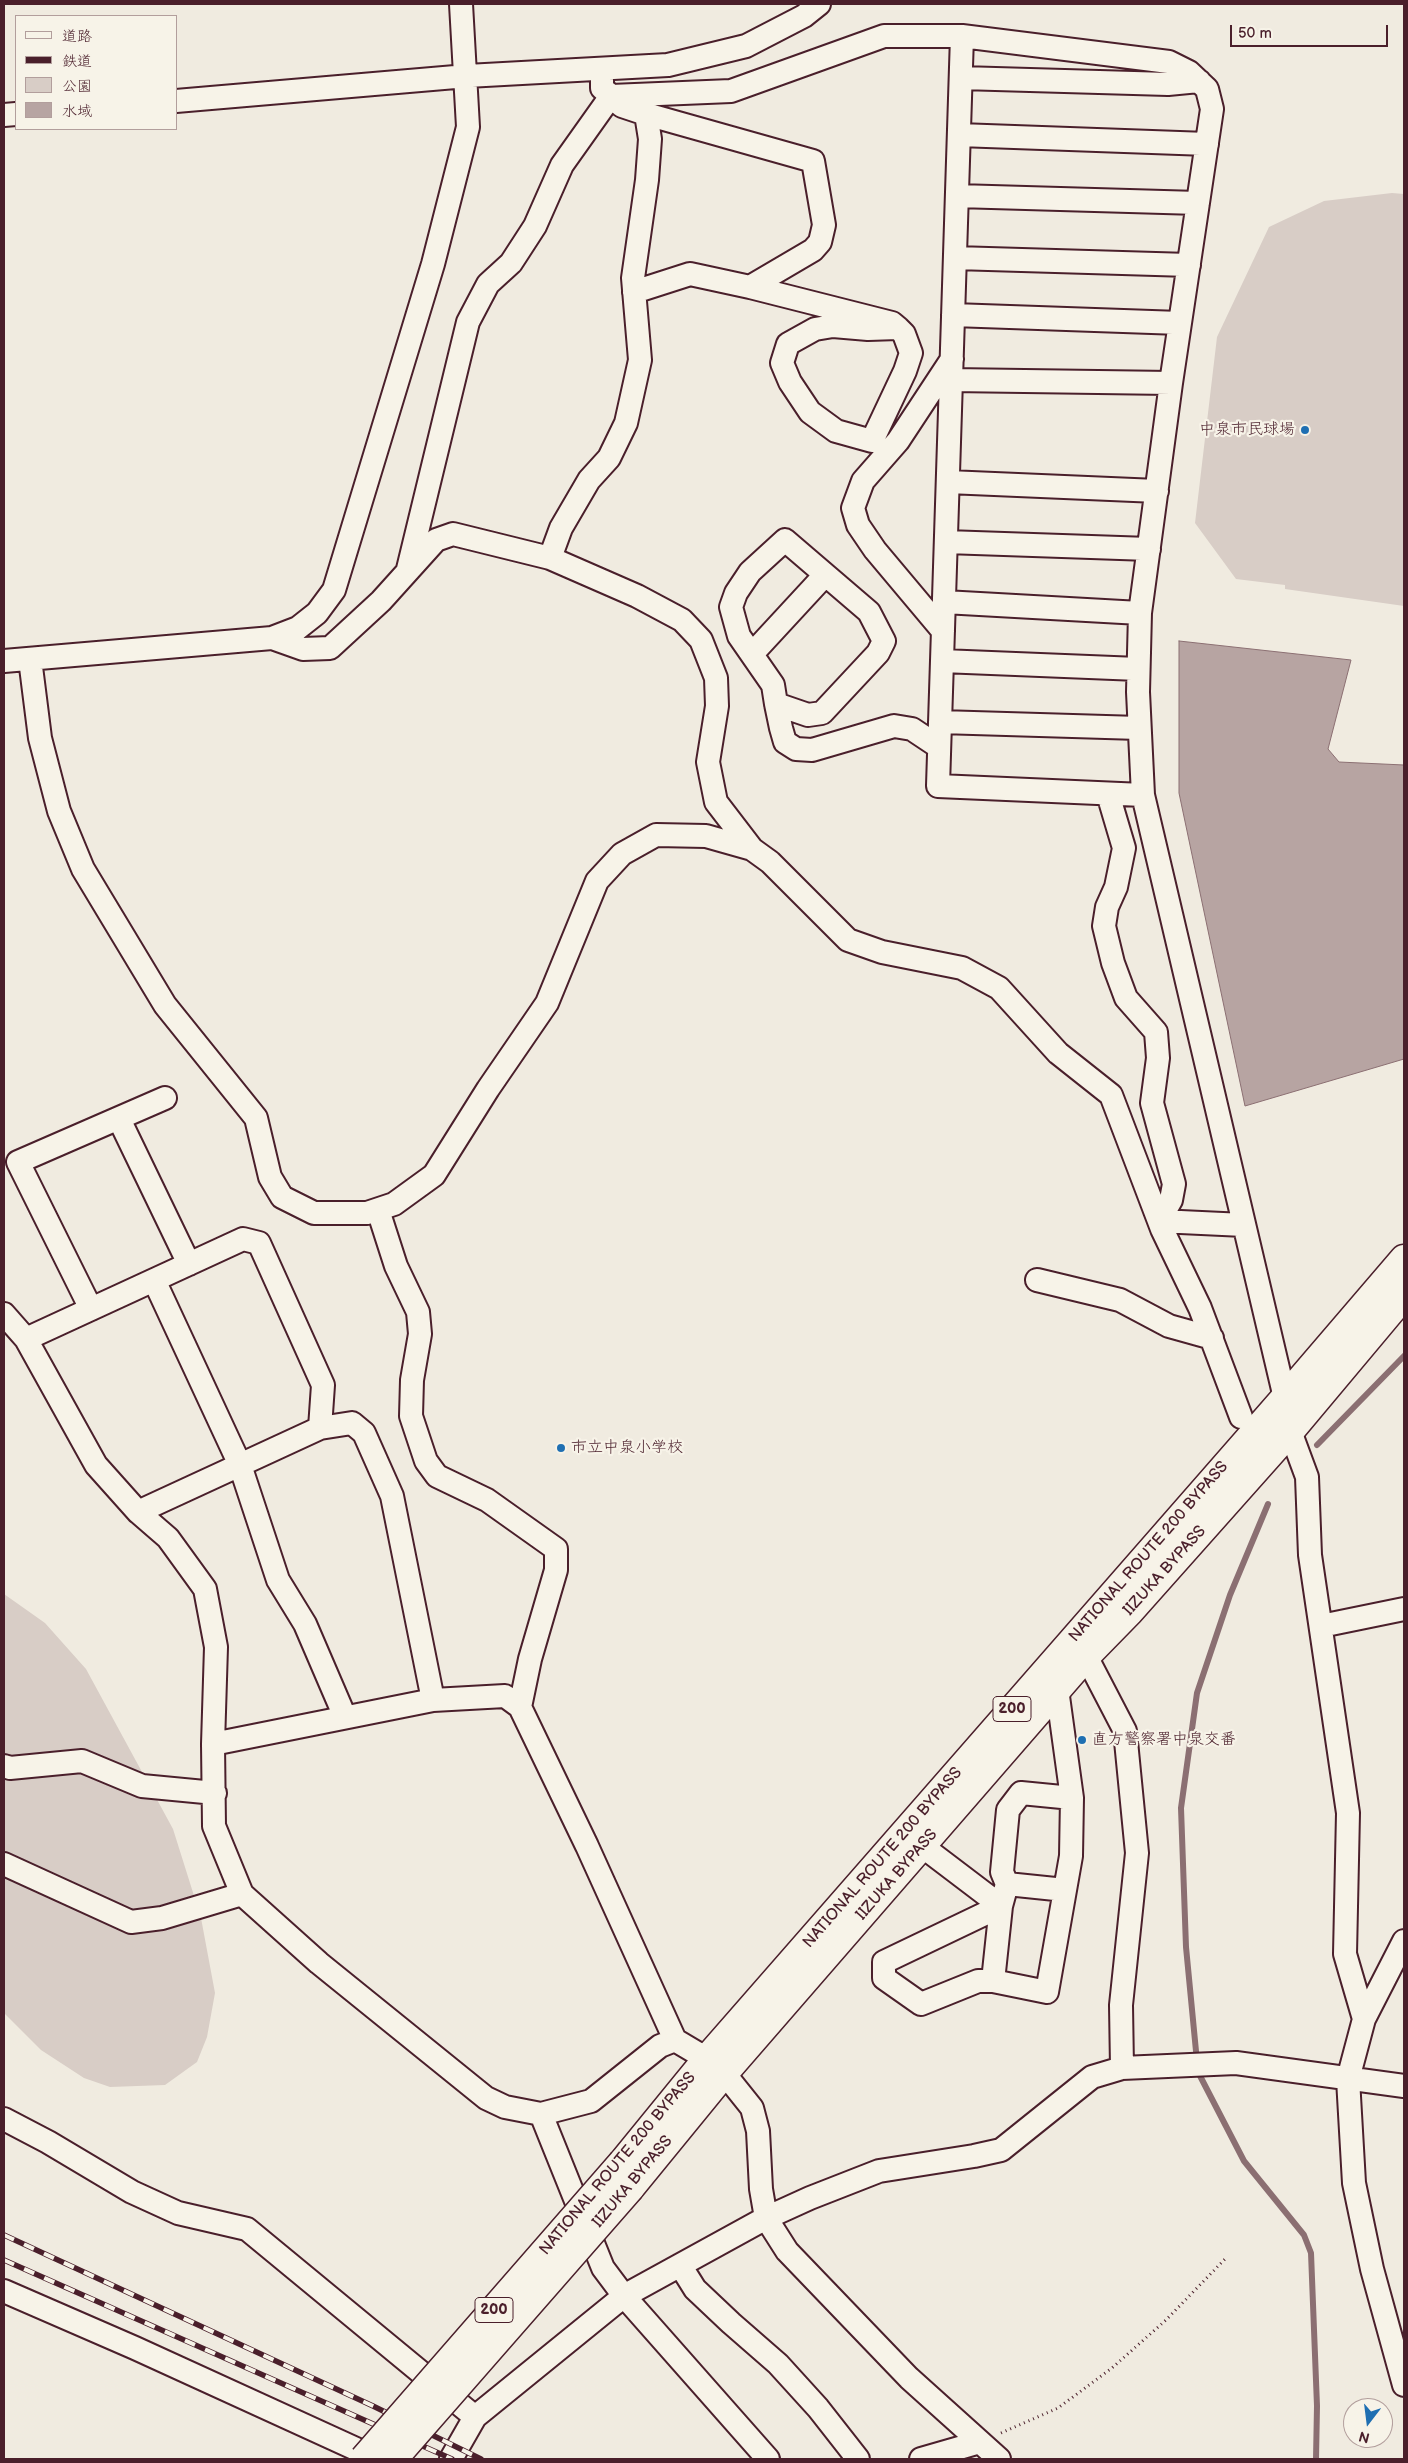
<!DOCTYPE html>
<meta charset="utf-8">
<style>
body{margin:0}
#map{position:relative;width:1408px;height:2463px;overflow:hidden;background:#f0ebe0;font-family:"Balsamiq Sans","Klee One",sans-serif}
canvas{display:block}
.frame{position:absolute;inset:0;border:5px solid #4a1f2b;pointer-events:none}
.legend{position:absolute;left:15px;top:15px;width:162px;height:115px;box-sizing:border-box;background:#f7f3e8;border:1px solid #b29e9c;margin:0;padding:6px 9px;list-style:none;font-size:15px;color:#4a1f2b}
.legend li{display:flex;align-items:center;gap:10px;height:25px}
.legend b{width:25px;border:1px solid #b29e9c}
.north{position:absolute;left:1343px;top:2398px;width:50px;height:50px;box-sizing:border-box;background:#f7f3e8;border:1px solid #b29e9c;border-radius:50%;rotate:195deg;font-size:14px;font-weight:700;line-height:20px;text-align:center;color:#4a1f2b}
.north::after{content:'';display:block;margin:auto;width:18px;height:22px;background:#1f6fb2;clip-path:polygon(50% 0,100% 100%,50% 72%,0 100%)}
.scale{position:absolute;left:1230px;top:25px;width:158px;height:22px;box-sizing:border-box;border:2px solid #4a1f2b;border-top:0;padding-left:6px;font-size:15px;line-height:18px;white-space:nowrap;color:#4a1f2b;-webkit-text-stroke:4px #f7f3e8;paint-order:stroke}
</style>
<div id="map">
<canvas width="1408" height="2463"></canvas>
<div class="frame"></div>
<ul class="legend">
<li><b style="height:6px;background:#f7f3e8"></b>道路</li>
<li><b style="height:6px;background:#4a1f2b"></b>鉄道</li>
<li><b style="height:14px;background:#d8cdc6"></b>公園</li>
<li><b style="height:14px;background:#b7a4a2"></b>水域</li>
</ul>
<div class="north">N</div>
<div class="scale">50 m</div>
</div>
<script>
const context = document.querySelector('canvas').getContext('2d');
context.lineJoin = 'round';
function fill(path, color) {
  context.fillStyle = color;
  context.fill(path, 'evenodd');
}
function shape(rows) {
  const path = new Path2D();
  for (const r of rows) {
    path.moveTo(r[0], r[1]);
    for (let i = 2; i < r.length; i += 2) path.lineTo(r[i], r[i + 1]);
  }
  return path;
}
function trace(path, color, width, dash) {
  context.strokeStyle = color;
  context.lineWidth = width;
  context.lineCap = dash ? 'butt' : 'round';
  context.setLineDash(dash || []);
  context.stroke(path);
}
function label(font, color, halo, rows, align = 'center') {
  context.font = font + ' "Balsamiq Sans","Klee One",sans-serif';
  context.lineWidth = 4.5;
  context.setLineDash([]);
  context.textBaseline = 'middle';
  context.strokeStyle = halo;
  context.fillStyle = color;
  for (const [text, x, y, turn = 0] of rows) {
    context.save();
    context.translate(x, y);
    context.rotate((+turn || 0) * Math.PI / 180);
    context.textAlign = isNaN(turn) ? turn : align;
    if (halo) context.strokeText(text, 0, 0);
    context.fillText(text, 0, 0);
    context.restore();
  }
}
const green = shape([
 [1392,193,1404,194,1404,606,1285,589,1285,585,1236,579,1195,523,1217,337,1269,227,1324,201],
 [4,1594,45,1623,86,1669,173,1829,201,1918,215,1993,207,2037,197,2062,165,2085,110,2087,84,2078,41,2050,4,2013]
]);
const water = shape([
 [1179,641,1351,660,1328,749,1339,762,1404,765,1404,1059,1245,1106,1179,793,1179,641]
]);
const stream = shape([
 [1317,1445,1404,1356],
 [1268,1504,1230,1595,1197,1693,1181,1808,1186,1947,1198,2072,1244,2161,1304,2235,1311,2253,1317,2406,1316,2459]
]);
const path = shape([
 [1001,2433,1058,2408,1112,2368,1166,2320,1226,2258]
]);
const minor = shape([
 [962,36,938,786,1143,795],
 [602,70,602,88,611,96,731,91,884,36,962,36,1169,62,1189,72,1207,89,1212,109,1171,383,1140,613,1138,692,1143,795,1285,1398,1290,1431,1307,1477,1310,1555,1348,1813,1345,1954,1364,2019],
 [961,78,1168,84,1199,81],
 [176,101,467,76,668,65,746,46,804,16,819,4],
 [4,115,16,114],
 [959,135,1207,144],
 [957,196,1198,203],
 [955,258,1189,265],
 [750,287,892,323,898,328,904,334,911,353,905,371,872,441,836,431,810,412,790,382,782,363,788,344,815,329,833,326,868,329,898,328],
 [634,292,690,274,750,287,813,250,820,242,824,225,813,161,646,114],
 [953,315,1180,323],
 [951,380,1171,383],
 [948,482,1157,491],
 [946,542,1149,549],
 [408,569,468,322,488,284,511,263,535,226,562,165,611,96,622,106,646,114,650,139,647,180,633,278,640,360,626,423,609,458,589,480,561,528,550,558],
 [944,602,1140,613],
 [943,631,875,550,858,525,853,508,863,481,898,441,952,359],
 [272,638,303,649,330,648,381,601,436,540,453,534,550,558,637,596,682,620,701,640,716,678,717,706,708,762,716,802,752,849,770,862,848,940,882,952,962,968,999,988,1058,1053,1111,1095,1162,1229,1200,1308,1241,1417],
 [752,654,825,575],
 [30,659,40,738,59,811,83,869,165,1005,256,1118,270,1177,282,1197,314,1213,367,1213,394,1204,434,1175,488,1089,547,1003,597,881,622,854,656,835,706,836,752,849],
 [4,661,272,638,298,628,317,613,334,590,433,264,468,127,461,4],
 [942,661,1138,669],
 [776,704,808,715,822,713,878,653,884,641,869,612,785,540,750,572,736,593,731,607,739,636,773,685,776,704,781,728,785,742,796,749,812,750,894,726,912,729,939,747],
 [940,722,1139,728],
 [1108,794,1124,848,1116,887,1107,907,1104,926,1113,963,1126,998,1156,1032,1158,1058,1152,1103,1174,1184,1171,1200,1159,1221,1244,1225],
 [119,1119,189,1264],
 [378,1210,396,1266,418,1312,420,1334,412,1380,411,1416,426,1461,437,1476,487,1500,556,1549,556,1570,530,1659,520,1707],
 [154,1280,240,1465,278,1580,305,1624,345,1717],
 [1037,1280,1120,1300,1169,1326,1212,1338],
 [91,1309,18,1162,165,1098],
 [4,1314,26,1339,96,1465,138,1512,168,1538,205,1589,216,1647,213,1744,214,1826,242,1894,319,1963,486,2098,505,2107,541,2114,591,2101,660,2046,675,2040,707,2059,724,2073,752,2108,758,2131,761,2189,766,2218,787,2251,909,2378,999,2459],
 [26,1339,243,1239,259,1243,323,1385,320,1428],
 [138,1512,320,1428,352,1423,364,1433,392,1496,433,1700],
 [1321,1626,1404,1609],
 [1086,1656,1125,1731,1137,1853,1121,2005,1122,2068],
 [213,1744,433,1700,505,1696,520,1707,587,1846,675,2040],
 [4,1766,10,1768,82,1761,142,1786,215,1793],
 [922,1846,1001,1906,993,1981,1047,1992,1071,1856,1072,1798,1057,1689],
 [4,1864,131,1922,162,1918,242,1894],
 [1007,1884,1002,1872,1008,1810,1021,1793,1072,1798],
 [1404,1941,1364,2019,1348,2079,1354,2183,1372,2269,1404,2385],
 [993,1981,978,1981,921,2004,884,1978,884,1962,1001,1906,1007,1884,1065,1890],
 [541,2114,603,2268,624,2296,768,2459],
 [4,2119,48,2142,132,2192,178,2213,247,2229,475,2417],
 [680,2265,695,2289,731,2323,778,2364,818,2408,858,2459],
 [4,2291,135,2348,378,2459],
 [451,2459,475,2417,624,2296,766,2218,810,2198,879,2171,974,2156,1001,2150,1092,2077,1122,2068,1236,2063,1404,2086],
 [921,2459,980,2442]
]);
const highway = shape([
 [623,2162,707,2059,1285,1398,1404,1259],
 [630,2188,724,2073,1086,1656,1129,1612,1290,1431,1404,1295]
]);
const rail = shape([
 [4,2235,373,2406,481,2459],
 [4,2260,452,2459]
]);
const highwayBridge = shape([
 [364,2459,623,2162],
 [393,2459,630,2188]
]);
const markers = [
 [1305,430,5,"#1f6fb2"],
 [561,1448,5,"#1f6fb2"],
 [1082,1740,5,"#1f6fb2"]
];
const shields = [
 [1012,1709,38],
 [494,2310,38]
];
const shieldNames = [
 ["200",1012,1709],
 ["200",494,2310]
];
const poiNames = [
 ["中泉市民球場",1295,430,"right"],
 ["市立中泉小学校",571,1448],
 ["直方警察署中泉交番",1092,1740]
];
const streetNames = [
 ["NATIONAL ROUTE 200 BYPASS",1149,1552,-49],
 ["IIZUKA BYPASS",1165,1571,-48],
 ["NATIONAL ROUTE 200 BYPASS",883,1858,-49],
 ["IIZUKA BYPASS",897,1875,-49],
 ["NATIONAL ROUTE 200 BYPASS",618,2164,-50],
 ["IIZUKA BYPASS",633,2182,-50]
];
fill(green, '#d8cdc6');
fill(water, '#b7a4a2');
trace(water, '#8b6f72', 1);
trace(stream, '#8b6f72', 6);
trace(minor, '#4a1f2b', 26);
trace(highway, '#4a1f2b', 31);
trace(path, '#4a1f2b', 3, [1, 4]);
trace(minor, '#f7f3e8', 22);
trace(highway, '#f7f3e8', 28);
trace(rail, '#4a1f2b', 5.5);
trace(rail, '#f7f3e8', 4, [11]);
trace(highwayBridge, '#4a1f2b', 31, []);
trace(highwayBridge, '#f7f3e8', 28);
for (const [x, y, r, color] of markers) {
  const dot = new Path2D();
  dot.arc(x, y, r, 0, 2 * Math.PI);
  context.fillStyle = color;
  context.fill(dot);
  trace(dot, '#f7f3e8', 2);
}
for (const [x, y, w] of shields) {
  const box = new Path2D();
  box.roundRect(x - w / 2, y - 12.5, w, 25, 4);
  context.fillStyle = '#f7f3e8';
  context.fill(box);
  trace(box, '#4a1f2b', 1);
}
label('bold 15px', '#4a1f2b', null, shieldNames);
label('16px', '#4a1f2b', '#f7f3e8', poiNames, 'left');
label('16px', '#4a1f2b', '#f7f3e8', streetNames);
</script>
